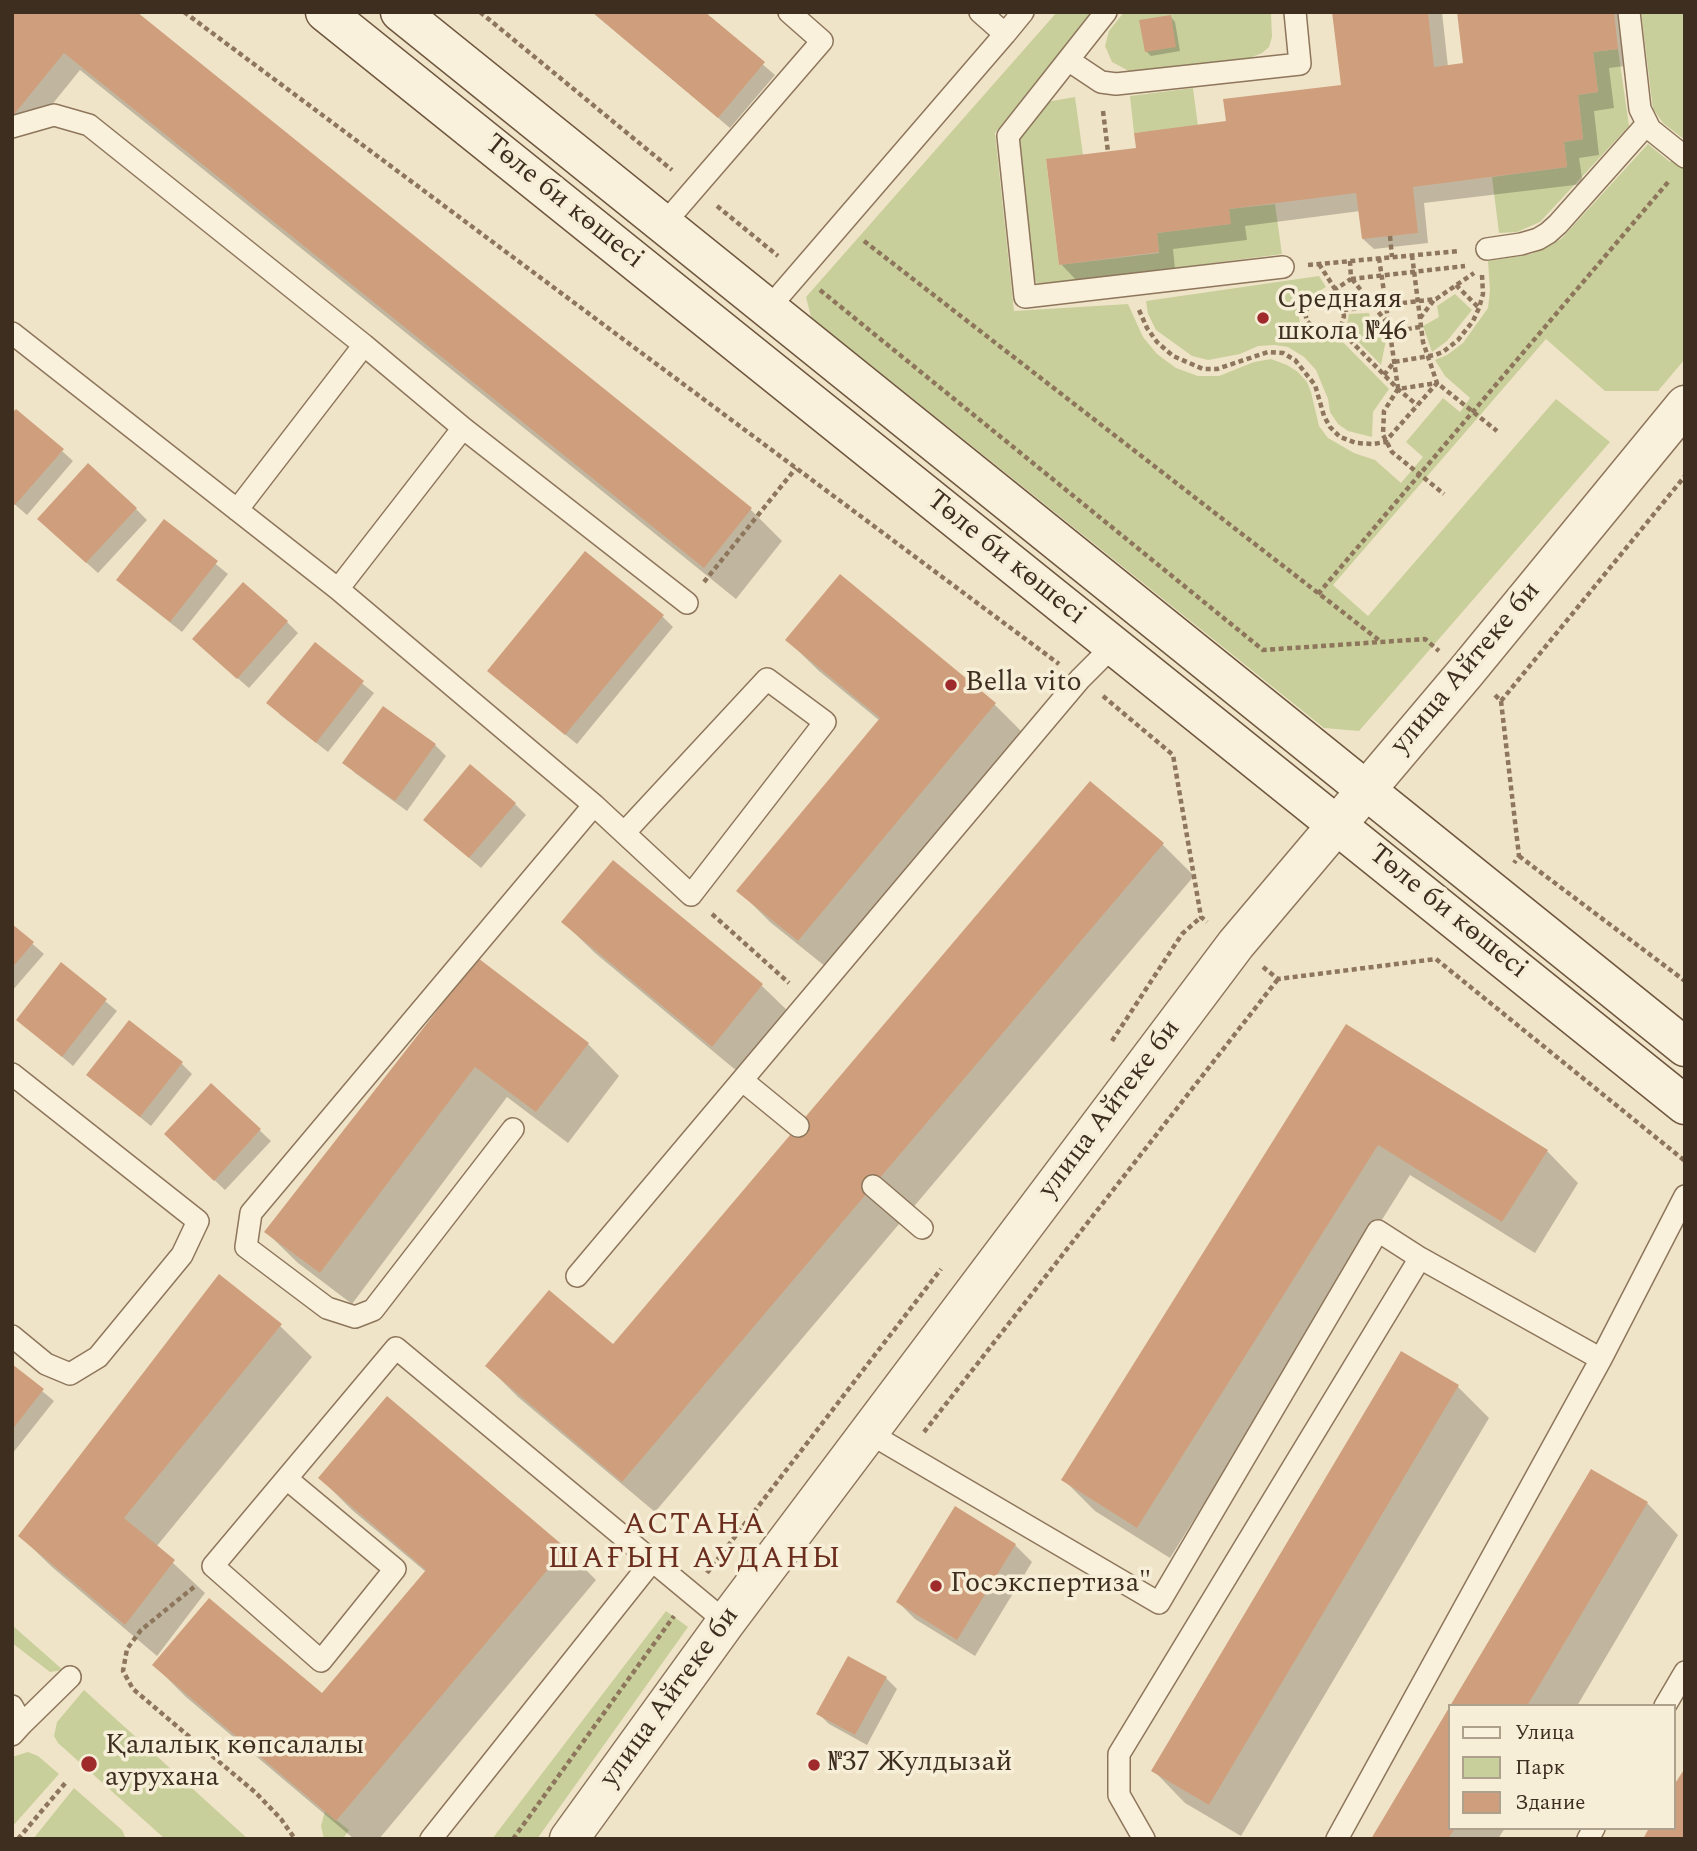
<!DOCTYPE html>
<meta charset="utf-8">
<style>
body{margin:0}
#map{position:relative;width:1697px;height:1851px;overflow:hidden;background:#f0e4c8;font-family:Spectral,serif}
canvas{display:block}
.frame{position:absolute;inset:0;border:14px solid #3d2e20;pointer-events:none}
.legend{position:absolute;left:1448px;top:1704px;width:228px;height:126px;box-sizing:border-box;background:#f7eed8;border:2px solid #ada18e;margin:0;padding:9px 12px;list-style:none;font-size:21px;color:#3d2e20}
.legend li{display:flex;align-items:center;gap:14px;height:35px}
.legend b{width:35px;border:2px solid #ada18e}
</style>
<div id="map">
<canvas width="1697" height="1851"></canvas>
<div class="frame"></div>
<ul class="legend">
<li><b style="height:9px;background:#faf1dc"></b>Улица</li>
<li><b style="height:19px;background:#c9cf9b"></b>Парк</li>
<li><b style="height:19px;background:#cf9f7d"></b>Здание</li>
</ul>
</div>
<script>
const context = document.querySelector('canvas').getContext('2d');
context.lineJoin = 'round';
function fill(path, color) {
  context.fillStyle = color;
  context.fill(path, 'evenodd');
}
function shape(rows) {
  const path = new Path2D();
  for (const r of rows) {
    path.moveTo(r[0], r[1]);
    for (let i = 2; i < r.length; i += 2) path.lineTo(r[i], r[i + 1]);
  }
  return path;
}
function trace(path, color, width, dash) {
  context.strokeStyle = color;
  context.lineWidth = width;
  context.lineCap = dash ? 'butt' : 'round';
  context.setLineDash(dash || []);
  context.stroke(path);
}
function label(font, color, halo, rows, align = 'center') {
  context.font = font + ' Spectral,serif';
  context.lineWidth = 7;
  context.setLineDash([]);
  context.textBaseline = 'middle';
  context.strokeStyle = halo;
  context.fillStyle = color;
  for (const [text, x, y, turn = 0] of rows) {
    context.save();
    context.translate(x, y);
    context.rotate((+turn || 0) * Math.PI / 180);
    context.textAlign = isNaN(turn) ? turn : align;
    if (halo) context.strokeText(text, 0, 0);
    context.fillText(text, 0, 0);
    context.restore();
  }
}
const green = shape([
 [1057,12,1092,12,995,133,1014,311,1128,304,1143,337,1157,354,1176,368,1198,376,1219,376,1254,362,1271,359,1287,365,1298,372,1307,382,1311,392,1319,426,1328,438,1354,453,1375,460,1401,483,1423,457,1406,442,1443,398,1460,412,1470,398,1445,376,1435,360,1447,355,1463,343,1488,308,1490,290,1488,261,1532,254,1561,239,1648,144,1670,162,1685,145,1685,359,1658,391,1605,391,1546,339,1333,585,1368,616,1556,399,1610,442,1359,731,1324,728,811,317,806,297],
 [1124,12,1271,12,1272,37,1269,47,1262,53,1242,61,1140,72,1129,71,1112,62,1105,46,1109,31],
 [1641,12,1685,12,1685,140,1663,123,1653,109],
 [1618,49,1629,126,1540,222,1517,232,1499,233,1492,177,1567,167,1564,142,1583,139,1578,95,1598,92,1593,52],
 [1193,88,1198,126,1134,133,1130,96],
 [1075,97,1083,155,1046,160,1059,265,1159,253,1157,233,1230,224,1229,209,1275,204,1282,254,1049,285,1037,283,1033,277,1018,142,1019,135,1046,102],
 [1319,276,1326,287,1297,305,1300,323,1307,335,1317,339,1337,336,1389,389,1373,412,1372,437,1348,431,1338,424,1330,412,1328,399,1316,370,1304,357,1288,347,1275,345,1258,346,1240,354,1208,360,1192,356,1156,330,1148,314,1146,301],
 [1455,294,1472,310,1447,341,1432,352,1423,326,1439,317,1437,306],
 [1369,313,1373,327,1387,335,1381,365,1346,329,1349,314],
 [666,1611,688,1627,537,1839,492,1839],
 [12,1625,63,1670,50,1672,12,1643],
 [84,1690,248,1839,165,1839,58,1743,54,1736,57,1722],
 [28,1752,38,1756,59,1774,12,1827,12,1757],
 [74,1788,122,1830,126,1839,33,1839],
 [325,1811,349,1830,343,1839,324,1839,321,1826]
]);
const shadow = shape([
 [12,12,134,12,751,510,782,541,736,599,80,70,29,133,12,120],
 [592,12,702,12,775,75,730,128],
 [1334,12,1442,12,1448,67,1465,65,1459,12,1628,12,1634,65,1609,68,1614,108,1594,111,1599,155,1579,158,1583,184,1424,203,1428,243,1374,249,1363,239,1360,211,1245,226,1247,240,1173,249,1175,269,1077,281,1061,264,1138,150,1343,86],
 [1170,16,1175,22,1180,51,1151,56,1146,51],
 [62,451,73,461,27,515,12,502],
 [136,509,147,520,98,573,50,530],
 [164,522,228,574,182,632,129,590],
 [840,576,995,705,1026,736,831,971,770,922,739,891,880,721,819,671,787,640],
 [662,616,673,627,577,744,500,682],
 [287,622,298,633,249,688,205,650],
 [315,645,374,693,328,752,279,714],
 [435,745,446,756,407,811,355,773,344,762],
 [515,804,526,815,481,868,436,830],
 [1162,844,1194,876,655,1512,518,1397,487,1366,614,1347],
 [613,862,762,986,794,1017,744,1077,595,953,563,922],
 [12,926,44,954,12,991],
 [479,961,588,1044,619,1076,568,1143,507,1097,352,1304,298,1263,266,1232],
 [62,965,117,1011,73,1066,18,1020],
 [1347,1026,1547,1151,1578,1183,1535,1253,1410,1175,1170,1558,1095,1511,1063,1479],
 [182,1064,192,1074,151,1126,88,1075],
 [211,1085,271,1141,225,1190,177,1145],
 [280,1326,312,1357,156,1547,205,1593,157,1656,52,1567,20,1536],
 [12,1366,54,1401,12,1454],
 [1457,1386,1489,1418,1241,1836,1185,1803,1154,1771],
 [320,1478,565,1549,596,1580,379,1839,354,1839,186,1697,154,1665,322,1696,426,1572,352,1510],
 [1647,1503,1678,1535,1577,1706,1452,1706],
 [1015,1545,1032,1562,975,1656,915,1619,898,1602],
 [849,1658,886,1678,897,1689,867,1745,829,1724,818,1713],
 [1450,1709,1450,1828,1505,1828,1498,1839,1373,1839]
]);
const building = shape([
 [12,12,137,12,752,508,704,568,64,53,12,117],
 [592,12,705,12,765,62,718,118],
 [1332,12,1428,12,1434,67,1463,63,1457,12,1614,12,1618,49,1593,52,1598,92,1578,95,1583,139,1564,142,1567,167,1413,187,1418,233,1362,239,1356,193,1229,209,1231,224,1157,233,1159,252,1059,265,1046,159,1136,148,1134,133,1226,121,1223,99,1341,85],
 [1171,15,1176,47,1145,52,1139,20],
 [16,409,64,449,15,505,12,503,12,413],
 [88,463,137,508,86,563,37,519],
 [164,519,218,561,170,622,116,580],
 [585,551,664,615,565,735,487,671],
 [840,574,996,703,798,941,736,891,880,718,785,640],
 [243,582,288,621,237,679,192,639],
 [315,642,364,681,316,743,266,703],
 [383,706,436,744,395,801,342,763],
 [470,764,516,803,469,858,423,820],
 [1090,781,1164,843,622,1482,485,1366,549,1290,613,1344],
 [613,860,763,984,712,1047,561,922],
 [12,924,34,942,12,968],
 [478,958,589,1043,536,1112,475,1067,320,1273,264,1232],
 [61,962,107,999,62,1057,16,1020],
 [129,1020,183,1062,140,1117,86,1075],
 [1346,1024,1548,1150,1502,1222,1378,1145,1137,1528,1061,1480],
 [211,1083,261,1129,214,1181,164,1134],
 [219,1274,282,1324,124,1518,175,1560,125,1625,18,1536],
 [1401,1351,1459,1385,1209,1805,1151,1771],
 [12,1364,44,1389,12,1430],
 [387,1396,566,1548,336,1821,152,1665,209,1598,322,1693,426,1570,318,1478],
 [1591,1469,1648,1502,1527,1706,1450,1706],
 [955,1506,1016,1544,957,1640,896,1602],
 [848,1656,887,1677,855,1735,816,1714],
 [1450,1706,1450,1828,1455,1828,1448,1839,1371,1839],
 [1685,1768,1685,1839,1643,1839,1649,1828,1674,1828,1674,1785]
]);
const path = shape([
 [184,12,1059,664],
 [480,12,672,170],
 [1103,111,1108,152],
 [717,206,778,256],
 [1390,236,1392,257],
 [864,241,1380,641],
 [1412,255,1423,342,1437,383,1398,389,1384,411,1383,435,1392,452,1444,494],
 [1379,258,1398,388],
 [1350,261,1351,279,1308,307,1305,313,1307,321,1317,331,1325,334,1340,330,1398,389,1417,405],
 [1319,264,1335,289],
 [1308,265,1460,251],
 [1351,279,1465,266],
 [1352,279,1388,324],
 [1456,285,1479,308],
 [820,290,1263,650,1425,639,1439,651],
 [1332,291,1343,310,1344,316,1340,330],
 [1139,310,1147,328,1157,342,1173,356,1203,369,1217,369,1268,352,1283,353,1295,360,1315,385,1324,416,1330,427,1340,437,1356,443,1373,444,1385,442,1437,383,1497,431],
 [1343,310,1436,299,1474,273],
 [1420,318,1434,300],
 [1390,332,1420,327],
 [1384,375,1394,362,1435,355,1443,352,1458,340,1473,321,1479,308,1483,294,1482,275],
 [704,582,796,468],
 [1318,594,1669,181],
 [1495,695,1501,701,1519,856,1514,863],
 [1103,696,1173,755,1201,917,1207,922],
 [1501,701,1685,476],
 [1519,856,1685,981],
 [712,914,789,983],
 [1263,967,1278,979,1436,959,1685,1161],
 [1112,1041,1182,934,1201,917],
 [924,1432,1278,979],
 [707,1573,941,1269],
 [194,1587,141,1630,127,1649,123,1671,133,1689,256,1793,281,1819,295,1839],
 [18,1839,67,1781],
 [513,1839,674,1616]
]);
const lane = shape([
 [980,12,1005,34,1023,12],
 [1106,12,1008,136,1025,297,1283,267],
 [1629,12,1640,109,1650,129,1685,157],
 [1068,60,1101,82,1116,84,1300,64,1295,12],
 [12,127,54,115,89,125,364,345,463,428,687,603],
 [663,225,822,41,789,12],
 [1487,249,1521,244,1538,239,1548,233,1558,224,1647,124],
 [768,309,1005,34],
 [12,333,338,589,594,805,691,895,825,722,767,679,625,832],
 [237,510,364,345],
 [338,589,463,428],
 [12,1074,198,1221,182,1255,98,1357,70,1374,46,1364,12,1336],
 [743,1081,798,1126],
 [513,1129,373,1310,355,1317,327,1308,246,1247,251,1213,594,805],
 [873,1186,922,1228],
 [577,1276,1080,679,1113,646],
 [869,1433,1159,1603,1378,1231,1420,1258],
 [287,1479,395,1569,321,1661,213,1566,396,1348,726,1622],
 [12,1706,22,1724,12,1735],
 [1665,1706,1685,1672],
 [22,1724,70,1677],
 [431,1839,653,1560],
 [1144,1839,1119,1795,1119,1754,1420,1258,1601,1359],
 [1337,1839,1601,1359,1685,1196],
 [1588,1839,1594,1828]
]);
const street = shape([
 [569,1839,726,1622,1236,944,1466,672,1685,405]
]);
const secondary = shape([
 [325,12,1685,1105],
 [400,12,1685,1047]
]);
const markers = [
 [1263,318,7,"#9e2a2b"],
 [951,685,7,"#9e2a2b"],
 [936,1586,7,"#9e2a2b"],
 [89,1764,9,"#9e2a2b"],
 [814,1765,7,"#9e2a2b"]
];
const streetNames = [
 ["Төле би көшесі",563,203,39],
 ["Төле би көшесі",1005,559,39],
 ["улица Айтеке би",1467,669,-50],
 ["Төле би көшесі",1447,913,39],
 ["улица Айтеке би",1111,1110,-53],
 ["улица Айтеке би",671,1698,-54]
];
const poiNames = [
 ["Среднаяя",1277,302],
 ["школа №46",1277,334],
 ["Bella vito",965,685],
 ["Госэкспертиза\"",950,1586],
 ["Қалалық көпсалалы",105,1748],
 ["аурухана",105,1780],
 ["№37 Жулдызай",828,1765]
];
const neighbourhoodNames = [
 ["АСТАНА",695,1527],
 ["ШАҒЫН АУДАНЫ",695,1561]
];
fill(green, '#c9cf9b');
fill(shadow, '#0003');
fill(building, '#cf9f7d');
trace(lane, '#8d765c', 24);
trace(street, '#8d765c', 41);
trace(secondary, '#6f573f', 41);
trace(path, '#8d765c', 4.5, [5, 3.5]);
trace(lane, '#faf1dc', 21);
trace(street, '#faf1dc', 38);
trace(secondary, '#faf1dc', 38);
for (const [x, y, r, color] of markers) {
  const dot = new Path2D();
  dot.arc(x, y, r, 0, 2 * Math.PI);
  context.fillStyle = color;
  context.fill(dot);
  trace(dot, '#f7eed8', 2.5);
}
label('28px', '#3d2e20', '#f7eed8', streetNames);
label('28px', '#3d2e20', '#f7eed8', poiNames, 'left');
context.letterSpacing = '2px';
label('30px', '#6b2e1e', '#f7eed8', neighbourhoodNames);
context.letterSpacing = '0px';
</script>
